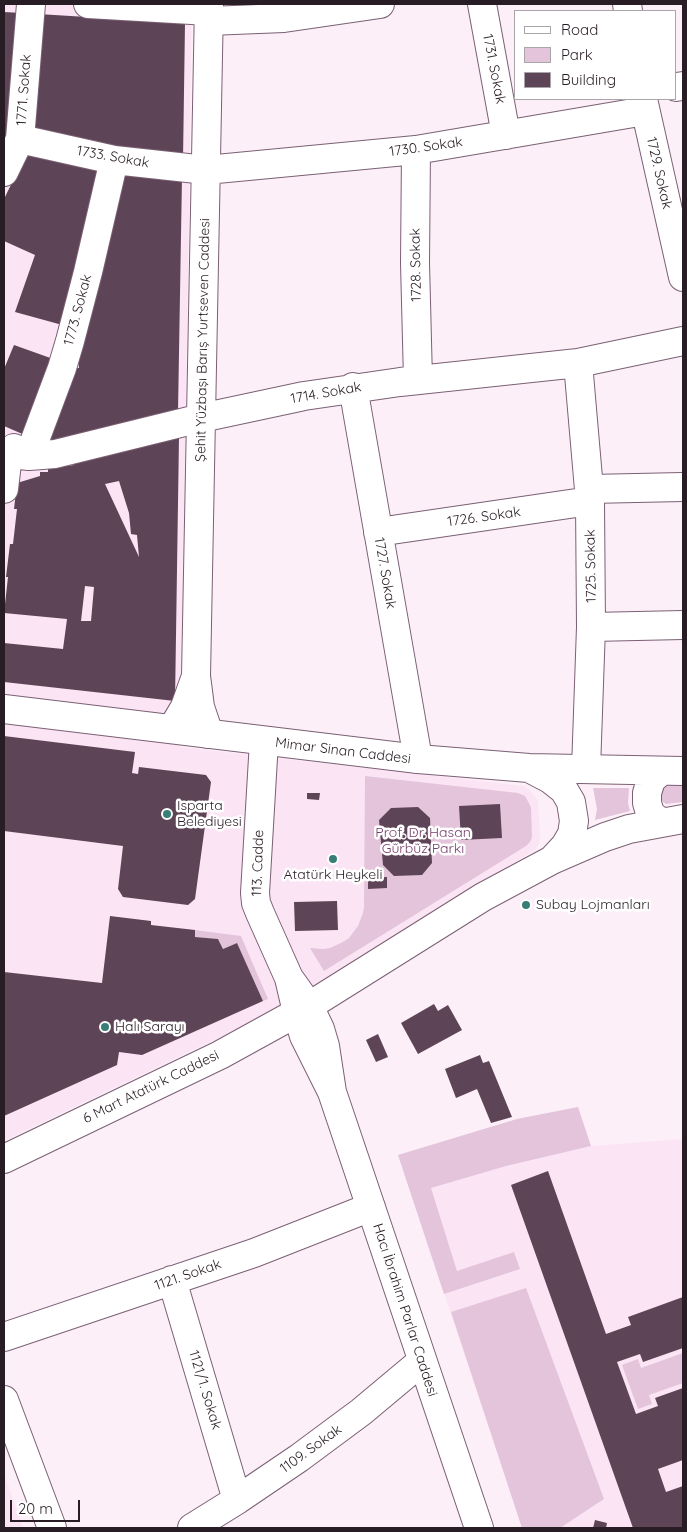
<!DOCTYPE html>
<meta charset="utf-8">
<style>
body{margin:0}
#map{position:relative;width:687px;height:1532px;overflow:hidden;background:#fceff8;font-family:Quicksand,sans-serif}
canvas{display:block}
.frame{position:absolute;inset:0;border:5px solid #281d25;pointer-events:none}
.legend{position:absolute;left:514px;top:10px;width:162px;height:90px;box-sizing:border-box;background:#fff;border:1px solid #a9a5a8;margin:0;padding:6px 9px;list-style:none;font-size:15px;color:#281d25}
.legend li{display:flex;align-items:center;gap:10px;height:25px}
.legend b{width:25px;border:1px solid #a9a5a8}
.scale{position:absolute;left:10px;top:1500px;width:70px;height:22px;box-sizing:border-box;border:2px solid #281d25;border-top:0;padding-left:6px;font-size:15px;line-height:18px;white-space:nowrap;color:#281d25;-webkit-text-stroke:4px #fff;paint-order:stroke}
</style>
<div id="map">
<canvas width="687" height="1532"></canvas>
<div class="frame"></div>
<ul class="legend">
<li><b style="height:6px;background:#fff"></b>Road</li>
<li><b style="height:14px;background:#e3c4db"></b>Park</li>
<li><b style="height:14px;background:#5d4457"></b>Building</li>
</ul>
<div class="scale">20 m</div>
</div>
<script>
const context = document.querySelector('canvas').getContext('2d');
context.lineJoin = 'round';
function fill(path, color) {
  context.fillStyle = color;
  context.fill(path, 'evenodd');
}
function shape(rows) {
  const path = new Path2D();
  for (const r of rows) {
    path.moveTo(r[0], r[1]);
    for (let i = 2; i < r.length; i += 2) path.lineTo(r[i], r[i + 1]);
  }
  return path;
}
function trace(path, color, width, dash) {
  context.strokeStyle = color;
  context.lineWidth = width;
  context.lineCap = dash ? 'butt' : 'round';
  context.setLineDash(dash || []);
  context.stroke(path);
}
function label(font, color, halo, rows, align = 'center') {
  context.font = font + ' Quicksand,sans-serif';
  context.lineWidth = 5;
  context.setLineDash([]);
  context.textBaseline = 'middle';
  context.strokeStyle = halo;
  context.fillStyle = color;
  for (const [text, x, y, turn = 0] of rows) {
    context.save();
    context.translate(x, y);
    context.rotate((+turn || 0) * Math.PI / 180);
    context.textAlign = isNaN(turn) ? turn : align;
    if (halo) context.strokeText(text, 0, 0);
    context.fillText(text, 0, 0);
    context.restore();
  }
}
const built = shape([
 [4,4,192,4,181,747,524,786,531,791,538,801,540,837,539,843,536,849,530,853,279,1007,241,1027,4,1141],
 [578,1107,591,1146,683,1139,683,1528,522,1528,398,1155,517,1119],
 [4,1473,23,1528,4,1528]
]);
const green = shape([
 [365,776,518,793,525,796,531,807,532,837,530,842,526,846,324,971,310,948,323,949,330,948,343,942,349,938,358,926,363,913,364,907],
 [672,784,683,785,683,802,666,804,662,801,661,797,662,789,666,785],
 [593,788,629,788,628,803,630,811,595,820,597,809],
 [195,930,241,936,268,999,263,1001,237,943,223,949,218,939,195,937],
 [578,1107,591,1146,506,1166,431,1188,457,1271,514,1252,520,1269,444,1294,398,1155,517,1119],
 [526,1288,604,1499,560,1528,522,1528,451,1312],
 [683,1353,683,1383,649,1395,652,1404,638,1409,622,1365,638,1359,641,1368]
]);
const building = shape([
 [4,12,22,13,12,129,4,145],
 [38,14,185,23,183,160,29,132],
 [28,150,105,167,66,326,15,312,35,255,4,241,4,199],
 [120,169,182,176,178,412,51,443,48,434,71,368,79,368,78,358],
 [14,345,56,360,27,436,4,426,4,369],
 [179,437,175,701,4,682,4,643,63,649,67,619,4,613,8,577,6,577,10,544,13,544,17,509,14,509,17,483,40,476,40,472,48,472,48,468,74,465,74,462],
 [119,481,129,513,131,534,137,535,139,557,105,484],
 [85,586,94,587,91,621,81,621],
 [4,736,135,752,132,773,138,774,139,767,206,775,211,782,195,899,188,905,123,897,118,889,123,846,4,831],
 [307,793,320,793,319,800,307,799],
 [500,804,502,838,461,840,459,806],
 [418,807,430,818,432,863,422,875,394,876,383,865,379,820,391,808],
 [387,877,387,888,368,889,368,878],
 [337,901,338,930,295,931,294,902],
 [110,916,151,921,151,925,195,930,195,937,218,939,223,949,237,943,263,1001,142,1055,119,1052,117,1065,4,1116,4,972,102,983],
 [434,1004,438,1011,448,1005,462,1030,418,1054,401,1023],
 [378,1034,388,1057,376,1062,366,1040],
 [480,1055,483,1063,489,1061,512,1117,491,1123,477,1089,456,1098,445,1069],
 [548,1171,606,1334,631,1325,628,1317,683,1297,683,1348,643,1362,640,1354,617,1362,636,1414,658,1406,655,1398,683,1388,683,1460,658,1469,666,1492,683,1486,683,1528,633,1528,511,1185],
 [595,1520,607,1523,606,1528,593,1528]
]);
const minor = shape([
 [88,4,209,11],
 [482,4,506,135],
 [627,4,628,11],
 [209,21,284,18,380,4],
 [676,87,683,86],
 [643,99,683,277],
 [20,139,114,160,206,170,416,150,645,111],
 [416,150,415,263,418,380],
 [4,172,20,139,31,4],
 [578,363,590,501,591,627,586,769],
 [353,387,418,759],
 [14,448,29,456,62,368,70,341,88,272,114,160],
 [4,453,29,456,55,454,201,418,304,396,400,382,578,363,683,341],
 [4,489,8,454],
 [589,489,683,487],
 [378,532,590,501],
 [591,627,683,625],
 [196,676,209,4],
 [172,729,185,707,196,676,200,707,209,734],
 [264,741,255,893,256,903,260,913,289,978],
 [289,978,309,1006,320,1029,325,1046,332,1092,304,1036,297,1012,289,978],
 [332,1092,479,1528],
 [172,1280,237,1500],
 [4,1337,254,1253,371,1207],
 [4,1400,52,1528],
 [192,1528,237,1500,299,1458,361,1412,422,1361]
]);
const major = shape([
 [4,709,418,759,529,768,683,771],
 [529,768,550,779,564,790,571,802,574,821,572,834,565,846,552,860],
 [660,772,651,780,647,793,647,803,650,813,656,819,664,822],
 [4,1159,220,1055,309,1006,483,897,552,860,605,837,629,829,683,819]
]);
const markers = [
 [167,814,5,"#387e76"],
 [333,859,5,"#387e76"],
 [526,905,5,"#387e76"],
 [105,1027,5,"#387e76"]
];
const streetNames = [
 ["1731. Sokak",494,69,79],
 ["1771. Sokak",24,90,-86],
 ["1730. Sokak",426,147,-8],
 ["1733. Sokak",113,157,10],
 ["1729. Sokak",659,173,77],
 ["1728. Sokak",416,265,-91],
 ["1773. Sokak",78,310,-75],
 ["Şehit Yüzbaşı Barış Yurtseven Caddesi",203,340,-89],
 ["1714. Sokak",326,393,-10],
 ["1726. Sokak",484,517,-8],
 ["1725. Sokak",591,566,-91],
 ["1727. Sokak",385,573,80],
 ["Mimar Sinan Caddesi",343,751,7],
 ["113. Cadde",258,863,-88],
 ["6 Mart Atatürk Caddesi",151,1087,-26],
 ["1121. Sokak",188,1275,-19],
 ["Hacı İbrahim Parlar Caddesi",405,1310,72],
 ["1121/1. Sokak",205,1390,73],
 ["1109. Sokak",311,1449,-36]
];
const poiNames = [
 ["Isparta",177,806],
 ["Belediyesi",177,822],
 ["Atatürk Heykeli",333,875,"center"],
 ["Subay Lojmanları",536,905],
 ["Halı Sarayı",115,1027]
];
const parkNames = [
 ["Prof. Dr. Hasan",423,833],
 ["Gürbüz Parkı",423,849]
];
fill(built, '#fbe5f5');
fill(green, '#e3c4db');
fill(building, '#5d4457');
trace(minor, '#7b6074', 30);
trace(major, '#7b6074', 30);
trace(minor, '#fff', 28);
trace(major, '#fff', 28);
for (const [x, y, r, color] of markers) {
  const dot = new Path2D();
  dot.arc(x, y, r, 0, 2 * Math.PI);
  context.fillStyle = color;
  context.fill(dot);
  trace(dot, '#fff', 2);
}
label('14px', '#281d25', '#fff', streetNames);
label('14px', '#281d25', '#fff', poiNames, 'left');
label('14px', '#77406c', '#fff', parkNames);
</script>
